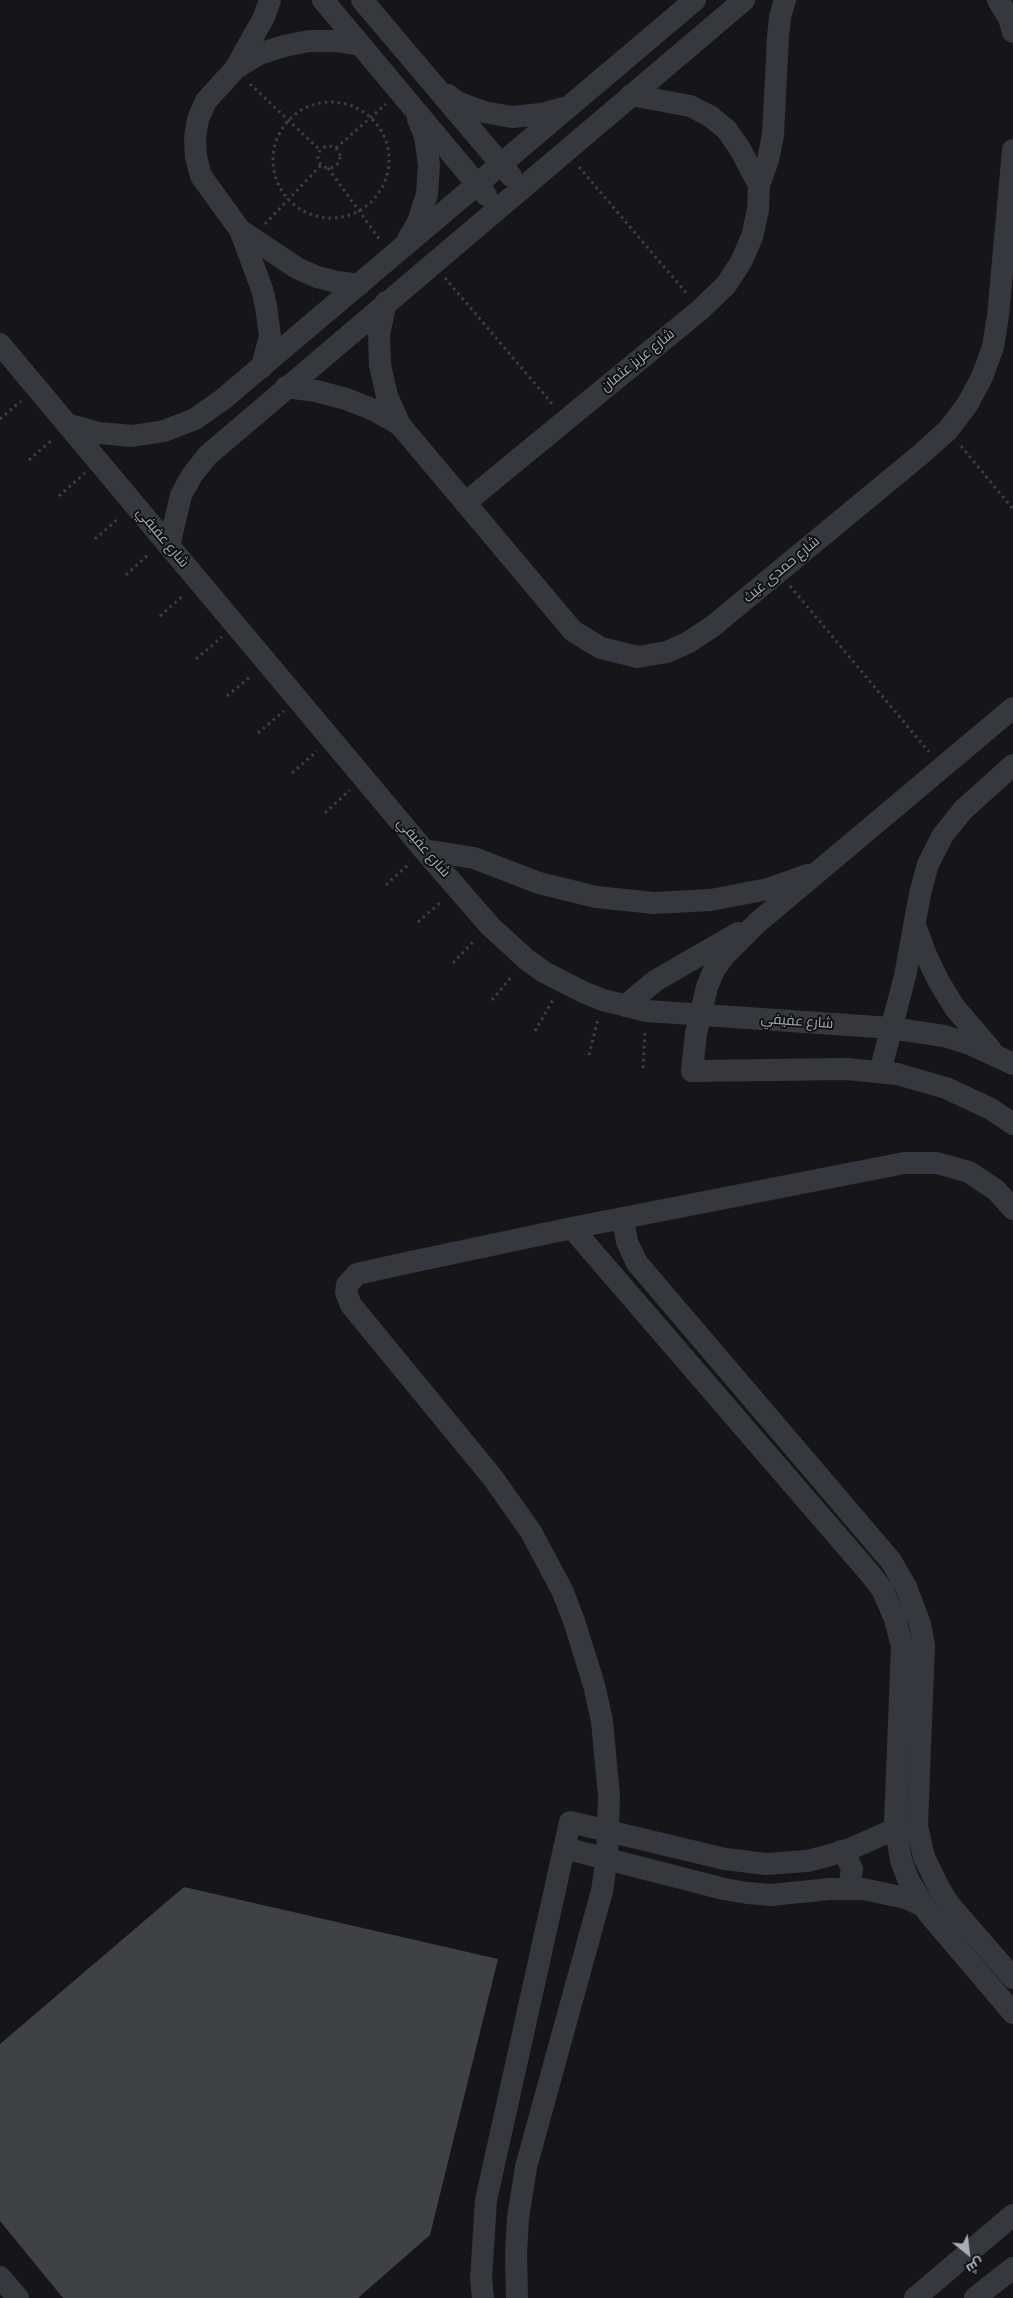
<!DOCTYPE html>
<meta charset="utf-8">
<style>
body{margin:0}
#map{position:relative;width:1013px;height:2298px;overflow:hidden;background:#161618;font-family:"Titillium Web",Cairo,sans-serif}
canvas{display:block}
.north{position:absolute;left:943px;top:2228px;width:50px;height:50px;-webkit-text-stroke:4px #111113;paint-order:stroke;rotate:151deg;font-size:14px;font-weight:700;line-height:20px;text-align:center;color:#a8adb8}
.north::after{content:'';display:block;margin:auto;width:18px;height:22px;background:#a8adb8;clip-path:polygon(50% 0,100% 100%,50% 72%,0 100%)}
</style>
<div id="map">
<canvas width="1013" height="2298"></canvas>
<div class="north">ش</div>
</div>
<script>
const context = document.querySelector('canvas').getContext('2d');
context.lineJoin = 'round';
function fill(path, color) {
  context.fillStyle = color;
  context.fill(path, 'evenodd');
}
function shape(rows) {
  const path = new Path2D();
  for (const r of rows) {
    if (r.length === 3) {
      path.moveTo(r[0] + r[2], r[1]);
      path.arc(r[0], r[1], r[2], 0, 2 * Math.PI);
      continue;
    }
    path.moveTo(r[0], r[1]);
    for (let i = 2; i < r.length; i += 2) path.lineTo(r[i], r[i + 1]);
  }
  return path;
}
function trace(path, color, width, dash) {
  context.strokeStyle = color;
  context.lineWidth = width;
  context.lineCap = dash ? 'butt' : 'round';
  context.setLineDash(dash || []);
  context.stroke(path);
}
function label(font, color, halo, rows, align = 'center') {
  context.font = font + ' "Titillium Web",Cairo,sans-serif';
  context.lineWidth = 4;
  context.setLineDash([]);
  context.textBaseline = 'middle';
  context.strokeStyle = halo;
  context.fillStyle = color;
  for (const [text, x, y, turn = 0] of rows) {
    context.save();
    context.translate(x, y);
    context.rotate((+turn || 0) * Math.PI / 180);
    context.textAlign = isNaN(turn) ? turn : align;
    if (halo) context.strokeText(text, 0, 0);
    context.fillText(text, 0, 0);
    context.restore();
  }
}
const building = shape([
 [184,1887,498,1959,430,2235,358,2298,63,2298,0,2221,0,2044]
]);
const path = shape([
 [250,84,320,150],
 [331,160,58],
 [329,157,11],
 [336,148,386,104],
 [579,167,688,295],
 [328,168,380,240],
 [265,224,321,165],
 [445,278,554,406],
 [0,419,21,401],
 [961,446,1013,509],
 [29,460,53,439],
 [59,496,85,473],
 [95,539,119,518],
 [126,575,149,554],
 [790,586,929,752],
 [160,616,184,595],
 [196,659,222,637],
 [227,696,251,676],
 [258,733,284,711],
 [292,773,317,751],
 [325,813,350,790],
 [386,885,409,864],
 [418,922,442,901],
 [453,963,475,940],
 [492,1000,513,975],
 [535,1031,554,998],
 [589,1055,598,1019],
 [643,1068,645,1031]
]);
const minor = shape([
 [323,0,486,195],
 [362,0,511,176],
 [998,0,1009,18,1013,32],
 [235,69,259,54,284,46,309,41,335,41,361,45],
 [448,95,457,102,484,112,512,117,541,114,563,108],
 [631,95,690,106,710,116,727,130,740,149,759,185],
 [240,230,297,268,317,277,337,282,359,285],
 [408,239,418,222,427,194,429,165,425,136,418,119],
 [386,302,379,334,380,365,387,396,400,425,573,631,601,648,638,657,667,652,689,642,713,626,920,455,948,430,967,405,982,377,993,347,998,316,1013,150],
 [0,344,424,850,490,926,526,959,544,972,583,992,603,1000,647,1011,891,1028,944,1036,970,1044,1013,1064],
 [262,367,270,336,266,306,262,289,240,230,201,176,196,157,195,138,198,119,206,101,235,69,264,17,270,0],
 [286,387,316,391,346,399,374,410,400,425],
 [67,424,99,433,132,436,164,431,195,419,222,400,695,0],
 [465,503,700,310,726,285,741,262,752,237,758,210,759,185,768,160,773,135,778,37,780,17,785,0],
 [169,546,181,495,192,475,208,455,744,0],
 [1013,708,757,923,724,956,714,970,707,987,696,1033,692,1071,847,1069,897,1074,946,1088,991,1109,1013,1124],
 [424,850,474,858,539,883,596,897,654,903,711,900,768,889,808,875],
 [915,925,926,955,939,982,955,1008,991,1050],
 [625,1006,655,981,738,933],
 [880,1072,905,976,920,894,928,864,943,835,963,810,1013,765],
 [623,1218,627,1242,637,1263,891,1561,906,1587,920,1624,924,1645,917,1826,924,1857,939,1888,948,1903,1013,1978],
 [572,1228,872,1576,883,1591,895,1619,902,1646,895,1823,901,1860,908,1879,928,1913,1013,2013],
 [564,1848,724,1889,747,1893,771,1895,830,1889,863,1889,906,1898,923,1906],
 [841,1851,846,1856,852,1869,850,1882,846,1888],
 [0,2277,18,2298],
 [483,2298,481,2279,486,2200,570,1822,725,1859,766,1864,807,1861,827,1856,850,1849,895,1829],
 [517,2298,516,2254,518,2218,526,2167,602,1891,607,1858,609,1796,602,1721,594,1685,574,1621,562,1590,531,1532,493,1478,351,1305,346,1292,347,1285,357,1274,397,1265,572,1228,904,1163,937,1163,969,1172,996,1190,1013,1209],
 [915,2298,1013,2215],
 [975,2298,1013,2268]
]);
const streetNames = [
 ["شارع عزيز عثمان",638,361,-39],
 ["شارع عفيفي",162,538,50],
 ["شارع حمدى غيث",782,570,-40],
 ["شارع عفيفي",423,848,49],
 ["شارع عفيفي",797,1022,4]
];
fill(building, '#404145');
trace(path, '#3d3f44', 3, [2.5, 4]);
trace(minor, '#37383d', 22);
label('14px', '#a8adb8', '#111113', streetNames);
</script>
